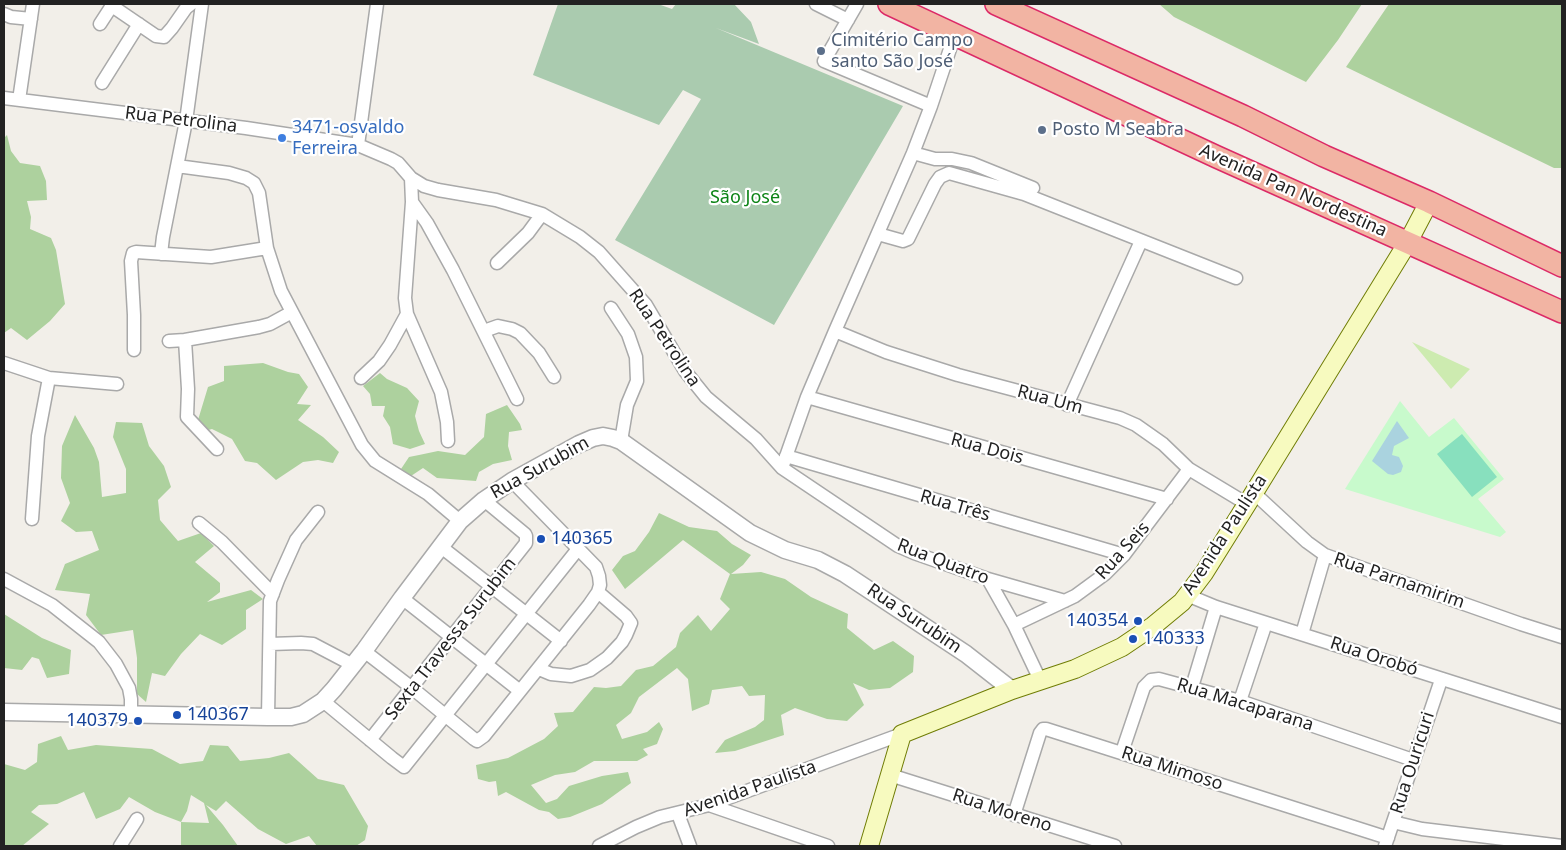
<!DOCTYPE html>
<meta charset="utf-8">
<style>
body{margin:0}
#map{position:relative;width:1566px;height:850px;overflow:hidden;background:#f2efe9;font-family:"Noto Sans",sans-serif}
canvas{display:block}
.frame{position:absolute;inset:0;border:5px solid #222;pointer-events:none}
</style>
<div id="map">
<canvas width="1566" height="850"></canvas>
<div class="frame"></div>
</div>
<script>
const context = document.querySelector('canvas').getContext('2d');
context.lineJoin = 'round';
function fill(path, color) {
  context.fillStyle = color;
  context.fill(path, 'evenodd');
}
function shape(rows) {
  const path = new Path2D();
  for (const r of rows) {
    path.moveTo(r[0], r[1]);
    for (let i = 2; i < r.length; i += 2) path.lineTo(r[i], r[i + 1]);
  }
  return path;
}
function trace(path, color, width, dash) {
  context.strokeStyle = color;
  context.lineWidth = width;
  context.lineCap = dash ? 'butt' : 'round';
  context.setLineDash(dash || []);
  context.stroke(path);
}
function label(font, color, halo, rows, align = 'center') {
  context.font = font + ' "Noto Sans",sans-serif';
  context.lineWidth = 4.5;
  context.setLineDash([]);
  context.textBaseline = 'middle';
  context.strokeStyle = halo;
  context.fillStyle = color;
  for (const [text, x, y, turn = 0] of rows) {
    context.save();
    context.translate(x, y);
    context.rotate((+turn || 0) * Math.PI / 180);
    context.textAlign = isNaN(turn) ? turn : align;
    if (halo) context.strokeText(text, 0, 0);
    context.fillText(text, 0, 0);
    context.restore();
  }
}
const grass = shape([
 [1412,342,1470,369,1451,389]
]);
const forest = shape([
 [1159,4,1362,4,1338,40,1306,82,1174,17],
 [1389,4,1562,4,1562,168,1554,168,1346,67],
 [7,135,11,151,20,163,40,166,46,181,47,200,27,201,31,217,30,229,51,238,56,250,65,304,50,321,27,340,11,328,4,333,4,138],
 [263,363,288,372,299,374,308,387,297,404,311,405,298,420,323,437,339,452,333,463,318,460,303,462,276,480,257,463,245,461,232,439,212,429,201,432,198,420,208,387,224,381,224,366],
 [380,373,387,379,407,388,419,401,415,416,419,431,425,444,410,449,393,444,390,427,383,416,385,406,372,406,370,394,363,386],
 [507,405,520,424,522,430,509,432,508,446,512,460,493,464,479,472,476,481,437,478,423,468,411,476,401,469,409,457,419,455,438,451,465,455,484,437,486,414],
 [75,415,94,448,99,462,102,497,126,493,126,469,113,437,116,422,142,423,149,446,164,466,171,487,158,500,160,520,178,541,201,533,214,546,195,562,220,583,220,592,207,602,251,590,263,599,246,610,246,629,222,645,200,634,181,654,165,676,152,673,146,702,137,694,137,658,133,630,101,635,86,615,90,594,55,590,65,564,99,550,92,531,76,532,61,521,70,503,61,478,62,446],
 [659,513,689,527,717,531,732,544,751,555,743,565,731,574,761,572,785,579,811,597,848,614,847,628,874,650,893,641,914,656,913,672,890,688,869,690,853,683,864,705,847,721,827,719,795,708,781,715,784,735,735,751,715,753,725,740,755,727,764,720,765,695,749,696,742,686,712,690,709,704,692,711,688,679,677,668,639,697,631,713,616,725,622,739,647,732,659,722,663,729,657,744,643,749,648,755,637,761,594,761,575,772,555,775,531,785,546,803,557,799,569,786,602,776,628,772,631,783,602,804,570,817,558,819,549,812,539,810,506,792,498,796,496,781,489,782,478,779,476,765,508,758,544,739,558,726,554,713,573,712,594,687,606,688,621,686,636,670,653,666,676,647,680,633,698,615,711,631,730,609,720,599,730,574,683,540,625,589,612,570,623,556,635,551,649,532],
 [4,614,42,638,71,650,69,674,47,678,39,659,32,657,22,670,4,668],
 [61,736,68,750,96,745,152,749,180,764,203,761,210,745,228,746,240,761,269,758,289,753,318,779,344,785,368,826,365,840,356,846,317,846,309,836,286,844,258,829,226,801,216,811,206,805,223,825,238,846,181,846,181,822,155,812,129,797,120,809,96,819,84,792,57,804,39,805,31,812,49,824,22,846,4,846,4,764,25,770,37,762,38,744],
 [191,795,204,803,209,823,181,822,187,811]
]);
const cemetery = shape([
 [558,4,658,4,672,9,676,4,734,4,751,22,759,44,716,28,903,106,774,325,615,240,701,99,683,90,659,125,533,75]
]);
const park = shape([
 [1400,401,1429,437,1454,418,1504,479,1478,499,1506,532,1500,537,1345,489]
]);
const pitch = shape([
 [1462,434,1497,477,1472,497,1437,454]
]);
const water = shape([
 [1397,421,1409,438,1394,446,1392,455,1399,457,1403,466,1401,472,1393,475,1388,474,1372,461]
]);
const minor = shape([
 [816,4,848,20],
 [857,4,824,61,931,106],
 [112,6,156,36,164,37,172,28,186,8,191,4],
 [4,14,11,17,31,19],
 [100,24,113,4],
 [102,83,139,24],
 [4,98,246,128,358,145,391,159,398,163,411,178,424,186,438,190,496,200,542,214,580,237,599,252,646,305,685,371,706,397,756,439,782,468,898,546,914,553,988,579,1065,601],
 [19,100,33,4],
 [358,145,377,4],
 [913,153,935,159,952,159,971,163,1033,188],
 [177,166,229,173,246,178,254,183,259,193,267,248,281,291,362,445,375,461,428,494,460,521],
 [411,178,412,202,427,223,453,270,517,399],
 [412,202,405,298,407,314,441,392,447,422,448,441],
 [878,234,903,241,908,239,935,184,940,177,949,173,1024,194,1236,278],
 [161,254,163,237,186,121,202,4],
 [497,263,528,233,542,214],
 [611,308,628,334,636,357,637,381,627,405,621,441],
 [484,331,498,326,512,329,520,333,539,353,554,377],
 [835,331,886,352,958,375,1120,418,1136,425,1163,444,1189,469,1247,504],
 [169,341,185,340],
 [134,350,134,315,131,261,133,253,136,252,211,257,267,248],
 [4,363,49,378,117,384],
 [361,378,379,361,390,345,407,314],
 [807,397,1167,499],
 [1067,405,1141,241],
 [217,449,187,417,188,389,185,340,259,327,270,324,292,312],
 [786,456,1124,555],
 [782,468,807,397,835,331,913,153,931,106,955,34],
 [1254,493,1307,542,1325,555,1521,624,1562,637],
 [32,519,38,436,49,378],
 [199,523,222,542,273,594],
 [440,546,561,641],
 [4,579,52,605,99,642,116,664,129,688,131,699,131,714],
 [988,579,1014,625,1040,680],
 [1187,595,1216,607,1562,717],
 [402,598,520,691],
 [1014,625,1075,596,1105,574,1124,555,1189,469],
 [1302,634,1325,555],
 [270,644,301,643,313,644,353,665],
 [364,651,412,688,474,739,477,741,484,736,589,605,598,592,600,585,599,576,596,567,512,481],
 [539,669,551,674,571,676,590,670,607,658,622,642,626,635,631,623,626,616,598,592],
 [1192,687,1216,607],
 [323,701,392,758,404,767,578,549],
 [1240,701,1266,623],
 [268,717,270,601,278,580,296,540,318,512],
 [370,740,526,543,526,536,525,534,484,500],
 [1122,752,1144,687,1151,680,1159,679,1240,701,1413,760],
 [890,775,1115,846],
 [709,805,828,846],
 [678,814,690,846],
 [1014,815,1040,733,1043,729,1046,729,1388,838],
 [1393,822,1422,829,1562,846],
 [120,846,137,819],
 [599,846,636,827,660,817,709,805,902,734],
 [1385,846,1441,680]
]);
const tertiary = shape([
 [4,712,268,717,291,717,303,714,323,701,334,689,364,651,402,598,460,521,484,500,512,481,579,444,593,438,603,436,613,438,621,441,750,533,785,550,818,560,845,574,966,654,1012,690]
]);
const secondary = shape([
 [869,846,902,734,1012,690,1075,669,1122,647,1153,626,1182,602,1204,573,1247,504,1408,242,1429,202]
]);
const trunk = shape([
 [889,4,1217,157,1562,312],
 [996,4,1243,116,1324,156,1429,202,1562,266]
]);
const markers = [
 [821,51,5,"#5c6f8a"],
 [1042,130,5,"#5c6f8a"],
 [282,138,5,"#3f7fe0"],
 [541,539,5,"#1a4fb4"],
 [1138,621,5,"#1a4fb4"],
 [1133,639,5,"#1a4fb4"],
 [177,715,5,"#1a4fb4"],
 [138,721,5,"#1a4fb4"]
];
const serviceNames = [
 ["Cimitério Campo",831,41],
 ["santo São José",831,62],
 ["Posto M Seabra",1052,130]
];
const streetNames = [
 ["Rua Petrolina",181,120,7],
 ["Avenida Pan Nordestina",1293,191,24],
 ["Rua Petrolina",664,338,56],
 ["Rua Um",1050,400,15],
 ["Rua Dois",987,449,15],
 ["Rua Surubim",540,468,-29],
 ["Rua Três",955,506,16],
 ["Avenida Paulista",1225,535,-57],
 ["Rua Seis",1123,551,-48],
 ["Rua Quatro",943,562,21],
 ["Rua Parnamirim",1399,581,19],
 ["Rua Surubim",914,619,34],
 ["Sexta Travessa Surubim",451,639,-52],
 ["Rua Orobó",1374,657,18],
 ["Rua Macaparana",1245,705,17],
 ["Rua Ouricuri",1413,763,-72],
 ["Rua Mimoso",1172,769,18],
 ["Avenida Paulista",750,789,-19],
 ["Rua Moreno",1002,811,18]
];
const shopNames = [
 ["3471-osvaldo",292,128],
 ["Ferreira",292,149]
];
const parkNames = [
 ["São José",745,198]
];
const transitNames = [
 ["140365",551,539],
 ["140354",1128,621,"right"],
 ["140333",1143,639],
 ["140367",187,715],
 ["140379",128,721,"right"]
];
fill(grass, '#cdebb0');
fill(forest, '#add19e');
fill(cemetery, '#aacbaf');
fill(park, '#c8facc');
fill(pitch, '#88e0be');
fill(water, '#aad3df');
trace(minor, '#a9a9a9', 15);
trace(tertiary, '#a9a9a9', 19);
trace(secondary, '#707d05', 20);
trace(trunk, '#dc2a67', 24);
trace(minor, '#fff', 12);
trace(tertiary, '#fff', 16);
trace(secondary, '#f7fabf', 18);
trace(trunk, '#f2b4a3', 21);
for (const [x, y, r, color] of markers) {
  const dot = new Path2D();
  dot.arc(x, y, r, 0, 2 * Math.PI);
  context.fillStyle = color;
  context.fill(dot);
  trace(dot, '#fff', 2);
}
label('18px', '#4e5e75', '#fff', serviceNames, 'left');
label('18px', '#222', '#fff', streetNames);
label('18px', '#366cbe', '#fff', shopNames, 'left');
label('18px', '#0c8416', '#fff', parkNames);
label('18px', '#164399', '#fff', transitNames, 'left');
</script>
